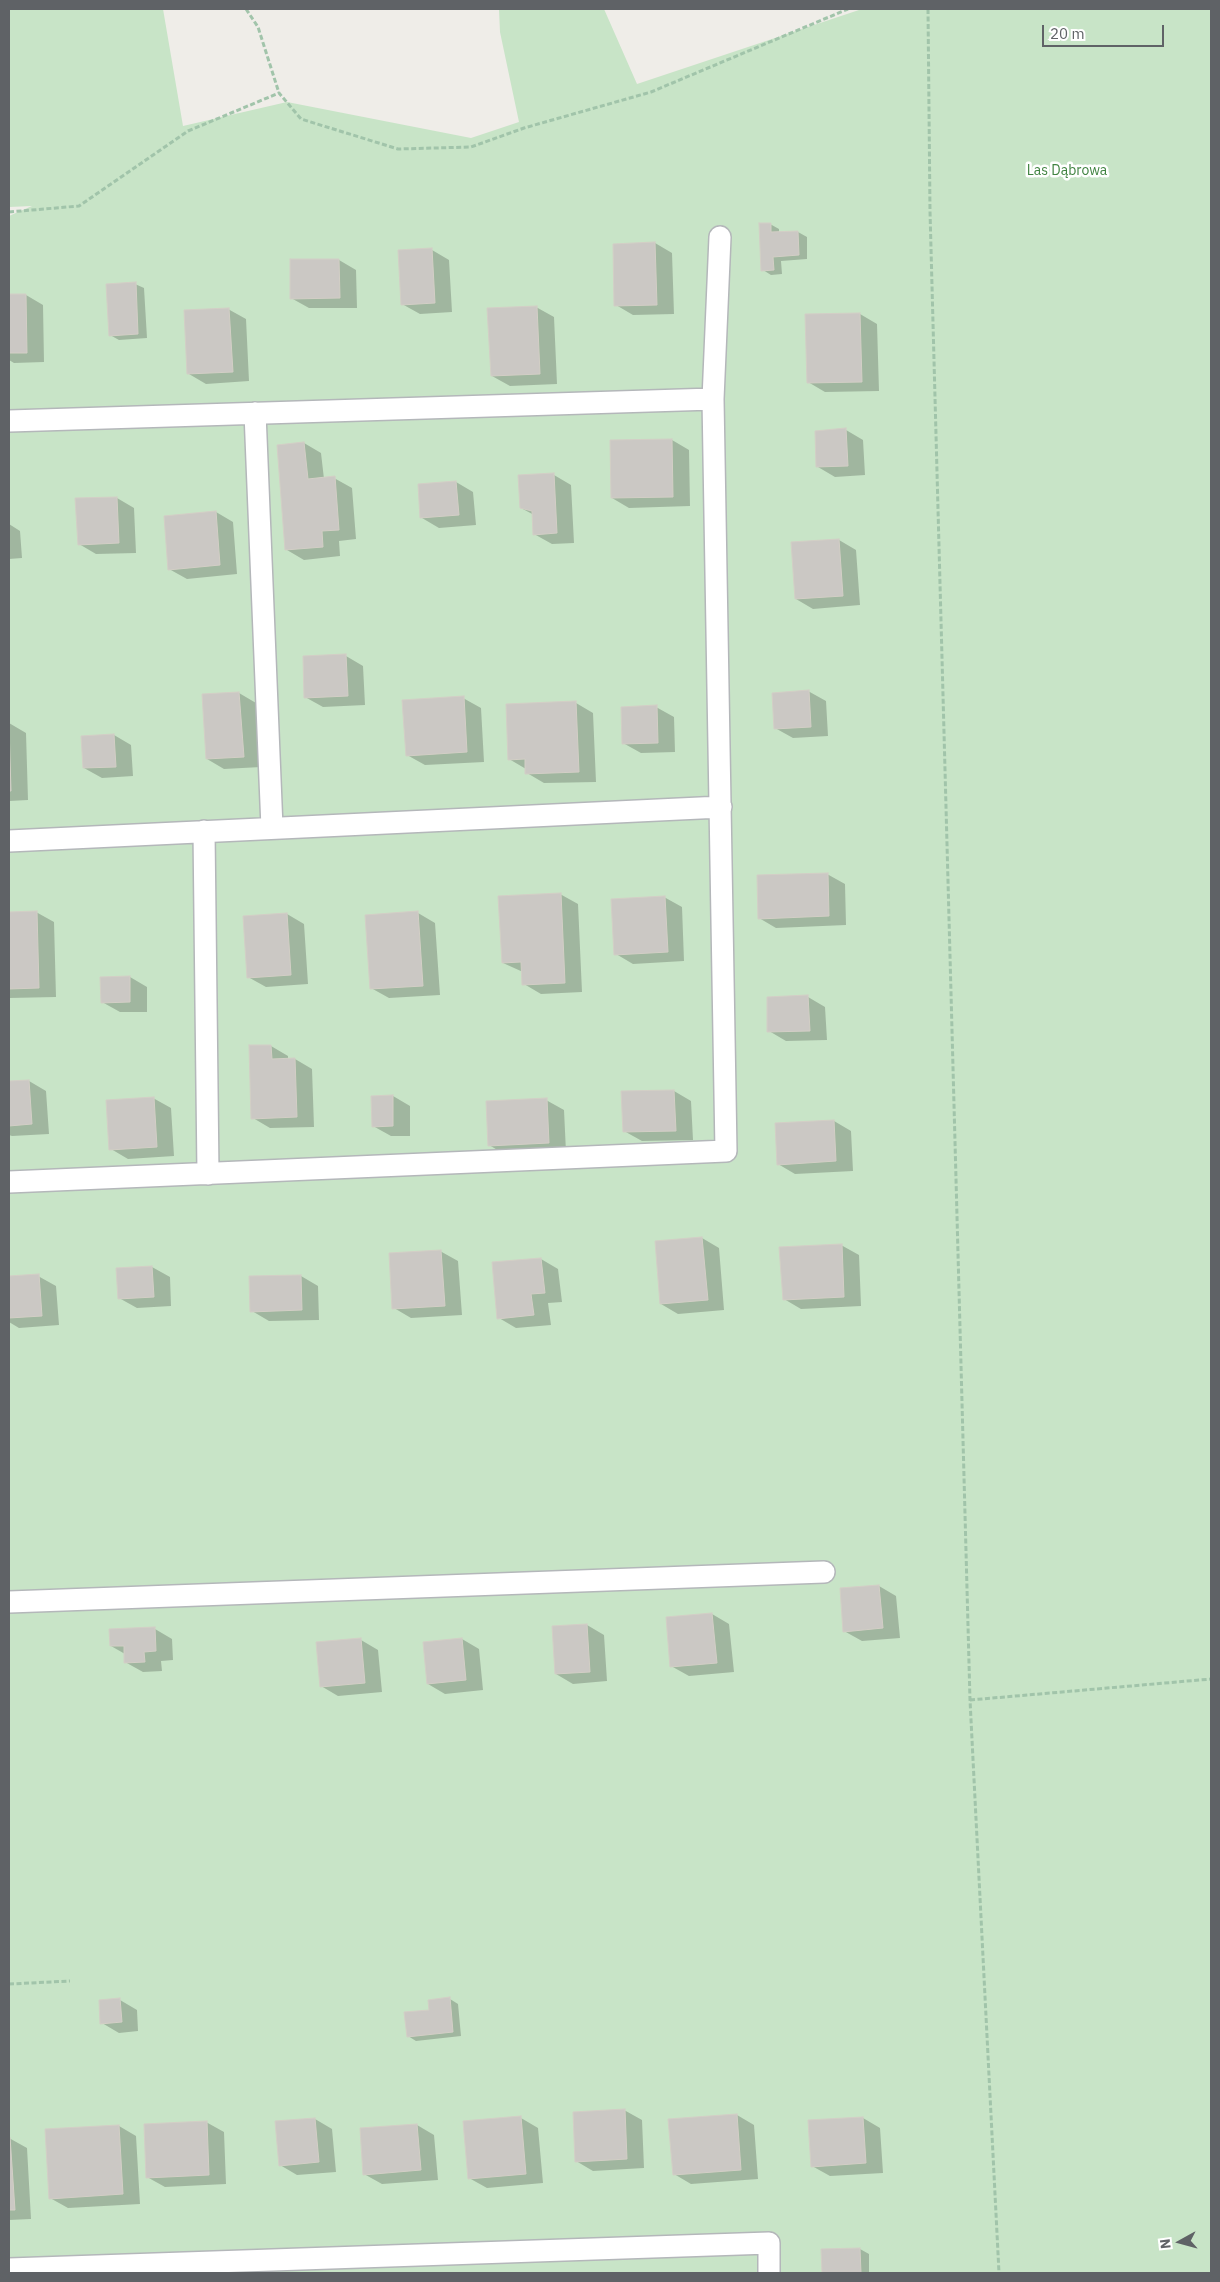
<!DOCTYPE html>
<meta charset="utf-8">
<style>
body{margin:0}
#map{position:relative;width:1220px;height:2282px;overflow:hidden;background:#efede8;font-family:"IBM Plex Sans",sans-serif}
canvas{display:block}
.frame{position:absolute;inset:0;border:10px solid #5f6266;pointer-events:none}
.north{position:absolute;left:1155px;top:2217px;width:50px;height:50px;-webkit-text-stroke:4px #fff;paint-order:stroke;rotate:263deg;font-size:14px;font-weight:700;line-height:20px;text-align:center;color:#5f6266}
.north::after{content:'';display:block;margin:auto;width:18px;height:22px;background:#5f6266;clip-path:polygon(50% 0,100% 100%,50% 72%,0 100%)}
.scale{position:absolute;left:1042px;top:25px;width:122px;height:22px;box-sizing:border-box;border:2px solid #5f6266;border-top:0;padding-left:6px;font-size:15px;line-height:18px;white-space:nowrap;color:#5f6266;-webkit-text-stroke:4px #fff;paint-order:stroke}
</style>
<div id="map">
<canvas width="1220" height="2282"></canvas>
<div class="frame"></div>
<div class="north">N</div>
<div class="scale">20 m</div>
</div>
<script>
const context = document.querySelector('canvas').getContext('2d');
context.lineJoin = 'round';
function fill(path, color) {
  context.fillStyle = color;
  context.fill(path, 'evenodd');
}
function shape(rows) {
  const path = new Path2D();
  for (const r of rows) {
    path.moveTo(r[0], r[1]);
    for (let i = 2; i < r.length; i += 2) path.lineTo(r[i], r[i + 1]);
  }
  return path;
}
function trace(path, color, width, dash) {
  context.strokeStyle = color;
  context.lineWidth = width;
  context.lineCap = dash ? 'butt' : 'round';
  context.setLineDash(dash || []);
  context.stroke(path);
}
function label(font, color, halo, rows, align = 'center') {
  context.font = font + ' "IBM Plex Sans",sans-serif';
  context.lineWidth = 5;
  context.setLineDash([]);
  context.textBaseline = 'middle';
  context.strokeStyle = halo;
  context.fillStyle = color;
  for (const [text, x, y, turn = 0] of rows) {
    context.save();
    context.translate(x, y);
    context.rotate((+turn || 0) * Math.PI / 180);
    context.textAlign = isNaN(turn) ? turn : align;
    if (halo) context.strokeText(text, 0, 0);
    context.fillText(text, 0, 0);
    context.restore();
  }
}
const green = shape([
 [9,9,163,9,183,126,287,102,471,138,519,122,500,32,499,9,604,9,637,84,862,9,1211,9,1211,2273,9,2273,9,216,32,206,9,207]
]);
const shadow = shape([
 [770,224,779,229,779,233,798,232,807,237,807,259,781,261,782,274,771,275,763,270],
 [655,243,672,253,674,314,633,315,616,305,614,245],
 [432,250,449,260,452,312,420,314,402,304],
 [339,260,356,270,357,308,309,308,291,298],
 [135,284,144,288,147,338,119,340,110,335],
 [9,295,26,295,43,305,44,362,14,363,9,360],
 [536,307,554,317,557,384,510,386,492,376],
 [228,309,246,319,249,381,206,384,189,374],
 [860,314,877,324,879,391,825,392,808,382],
 [846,430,863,440,865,475,835,477,818,467],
 [672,440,689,450,690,506,629,508,612,498],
 [304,443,321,453,324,479,334,478,352,488,356,539,339,541,340,556,304,560,287,550],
 [554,475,571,485,574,543,552,544,534,534,534,515,521,508,519,476],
 [456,482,473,492,476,525,439,528,422,518],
 [117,498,134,508,136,553,96,554,79,544],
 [216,512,233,522,237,574,187,579,169,569],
 [9,524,20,531,22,558,9,559],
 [839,540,856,550,860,605,813,609,796,599],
 [346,656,363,666,365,705,323,707,305,697],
 [808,691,826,701,828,736,793,738,775,728],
 [239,693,256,703,261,767,224,769,207,759,203,695],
 [463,698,481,708,484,762,425,765,407,755],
 [576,703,593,713,596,782,544,783,527,773,526,769,509,759],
 [656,707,674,717,675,752,641,753,623,743],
 [9,723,26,733,28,800,9,801],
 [114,735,131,745,133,776,102,778,84,768],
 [827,874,845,884,846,925,776,928,759,918],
 [560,894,578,904,582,992,541,994,524,984,523,972,503,963],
 [664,897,682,907,684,961,633,964,616,954],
 [36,912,54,922,56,997,9,998,9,913],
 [418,913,435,923,440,995,389,998,371,988,367,916],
 [287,914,304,924,308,984,266,987,248,977],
 [130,977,147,987,147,1012,120,1012,102,1002],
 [808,997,825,1007,827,1040,786,1041,769,1031],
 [271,1046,288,1056,288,1059,295,1059,312,1069,314,1127,270,1128,253,1118],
 [29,1081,46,1091,49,1134,12,1136,9,1135,9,1083],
 [674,1091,691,1101,693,1140,642,1141,624,1131],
 [393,1096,410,1106,410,1136,391,1136,373,1126],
 [153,1098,171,1108,174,1156,128,1159,111,1149],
 [546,1100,564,1110,566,1152,506,1155,489,1145],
 [834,1121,851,1131,853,1171,795,1174,778,1164],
 [702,1238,719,1248,724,1310,678,1314,661,1304],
 [841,1245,859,1255,861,1306,801,1309,784,1299],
 [440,1251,458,1261,462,1315,411,1318,394,1308],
 [541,1259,558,1269,562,1302,548,1303,551,1325,516,1328,499,1318,493,1264],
 [152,1267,170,1277,171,1306,137,1308,119,1298,118,1269],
 [38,1276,56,1286,59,1325,19,1328,9,1322,9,1277],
 [301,1276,318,1286,319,1320,269,1321,252,1311,250,1277],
 [879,1586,896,1596,900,1638,862,1641,844,1631,841,1589],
 [712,1614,729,1624,734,1672,689,1676,671,1666],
 [587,1625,604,1635,607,1681,573,1684,556,1674],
 [155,1629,172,1639,173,1660,161,1661,162,1671,143,1672,125,1662,125,1654,111,1646],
 [462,1639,479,1649,483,1690,445,1694,428,1684],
 [361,1640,378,1650,382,1692,338,1696,321,1686],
 [450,1999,458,2004,461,2036,416,2041,408,2036,430,2011],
 [120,2000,137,2010,138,2031,119,2033,102,2023],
 [624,2110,642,2120,644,2168,593,2171,576,2161],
 [737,2115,754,2125,758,2179,691,2184,674,2174],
 [521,2118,538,2128,543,2183,487,2188,469,2178],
 [863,2118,880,2128,883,2173,830,2176,812,2166],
 [315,2119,332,2129,336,2172,297,2175,280,2165],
 [206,2122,224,2132,226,2184,165,2187,147,2177],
 [417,2125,434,2135,438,2180,382,2184,364,2174],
 [119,2126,136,2136,140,2204,68,2208,50,2198],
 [9,2138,27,2148,31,2219,9,2220],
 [860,2249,869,2254,869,2273,824,2273,823,2250]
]);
const building = shape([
 [759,223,771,223,771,232,798,231,799,255,773,257,774,270,761,271,759,223],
 [655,242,657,305,614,306,613,244,655,242],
 [432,248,435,303,401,305,398,250,432,248],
 [290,259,339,259,340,298,290,299,290,259],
 [136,282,138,334,109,336,106,284,136,282],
 [9,294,26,294,27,353,9,353,9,294],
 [537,306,540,374,491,376,487,308,537,306],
 [229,308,233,372,187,374,184,310,229,308],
 [860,313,862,382,807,383,805,314,860,313],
 [846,428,848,466,816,467,815,431,846,428],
 [672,439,673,497,611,498,610,440,672,439],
 [304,442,308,479,335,476,339,530,322,531,323,547,285,550,277,445,304,442],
 [554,473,557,533,533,535,532,511,520,508,518,475,554,473],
 [456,481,459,515,420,518,418,484,456,481],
 [117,497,119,543,78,545,75,498,117,497],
 [216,511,220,565,168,570,164,516,216,511],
 [839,539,843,596,795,599,791,542,839,539],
 [346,654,348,696,304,698,303,656,346,654],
 [809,690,811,727,774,729,772,693,809,690],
 [239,692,244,757,206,759,202,694,239,692],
 [464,696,467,752,406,756,402,700,464,696],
 [576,701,579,772,525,774,525,759,508,760,506,704,576,701],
 [657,705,658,743,622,744,621,707,657,705],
 [9,726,11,791,9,791,9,726],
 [114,734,116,767,83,768,81,736,114,734],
 [828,873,829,916,758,919,757,875,828,873],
 [561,893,565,983,522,985,521,962,502,963,498,896,561,893],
 [665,896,668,952,614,955,611,899,665,896],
 [37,911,39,988,9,989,9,912,37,911],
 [418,911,423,986,370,989,365,915,418,911],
 [287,913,291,975,247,978,243,916,287,913],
 [130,976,130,1002,101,1003,100,977,130,976],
 [808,995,810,1031,767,1032,767,997,808,995],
 [249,1045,271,1045,272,1059,295,1058,297,1117,251,1119,249,1045],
 [29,1080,32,1124,9,1126,9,1081,29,1080],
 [674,1090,676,1131,623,1132,621,1091,674,1090],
 [393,1095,393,1126,372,1127,371,1096,393,1095],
 [154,1097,157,1147,109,1150,106,1100,154,1097],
 [547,1098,549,1143,488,1146,486,1101,547,1098],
 [834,1120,836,1161,777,1165,775,1123,834,1120],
 [702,1237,708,1300,660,1304,655,1241,702,1237],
 [842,1244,844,1297,783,1300,779,1247,842,1244],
 [441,1250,445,1306,392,1309,389,1253,441,1250],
 [541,1258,545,1293,531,1294,534,1315,497,1319,492,1262,541,1258],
 [152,1266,154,1297,118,1299,116,1268,152,1266],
 [39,1274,42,1316,9,1318,9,1276,39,1274],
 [301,1275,302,1310,250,1312,249,1276,301,1275],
 [879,1585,883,1628,843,1632,840,1588,879,1585],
 [712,1613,717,1663,670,1667,666,1617,712,1613],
 [587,1624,590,1672,555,1674,552,1626,587,1624],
 [155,1627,156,1651,144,1652,145,1662,124,1663,124,1646,110,1646,109,1629,155,1627],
 [361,1638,365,1683,320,1687,316,1642,361,1638],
 [462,1638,466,1680,427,1684,423,1642,462,1638],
 [450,1997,453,2032,407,2037,404,2012,429,2010,428,2000,450,1997],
 [120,1998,122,2022,100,2024,99,2000,120,1998],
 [625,2109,627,2159,575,2162,573,2112,625,2109],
 [737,2114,741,2170,673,2175,668,2119,737,2114],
 [521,2116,526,2174,468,2179,463,2121,521,2116],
 [863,2117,866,2163,811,2167,808,2120,863,2117],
 [315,2118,319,2162,279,2166,275,2121,315,2118],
 [207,2121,209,2175,146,2178,144,2124,207,2121],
 [417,2124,421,2170,363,2175,360,2128,417,2124],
 [119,2125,123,2194,49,2199,45,2129,119,2125],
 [9,2137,10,2137,15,2210,9,2210,9,2137],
 [860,2248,861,2273,822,2273,821,2249,860,2248]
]);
const path = shape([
 [246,9,258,27,279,93],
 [928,9,930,211,970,1700,999,2273],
 [9,212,79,206,188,131,279,93,301,119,398,149,471,147,524,128,651,92,848,9],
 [970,1700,1211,1679],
 [9,1984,70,1981]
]);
const lane = shape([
 [255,413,272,828],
 [9,421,713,399],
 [204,831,208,1174],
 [9,841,721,807],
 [9,1182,726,1151,713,399,720,237],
 [9,1602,824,1572],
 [9,2269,769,2243,769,2273]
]);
const parkNames = [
 ["Las Dąbrowa",1067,171]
];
fill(green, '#c8e4c7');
fill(shadow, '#0003');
fill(building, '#cbc8c4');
trace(building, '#d3cfc6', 1);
trace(lane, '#b4b7ba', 24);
trace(path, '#a1c4aa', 3, [5, 2.5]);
trace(lane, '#fff', 21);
label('14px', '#408341', '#fff', parkNames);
</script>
